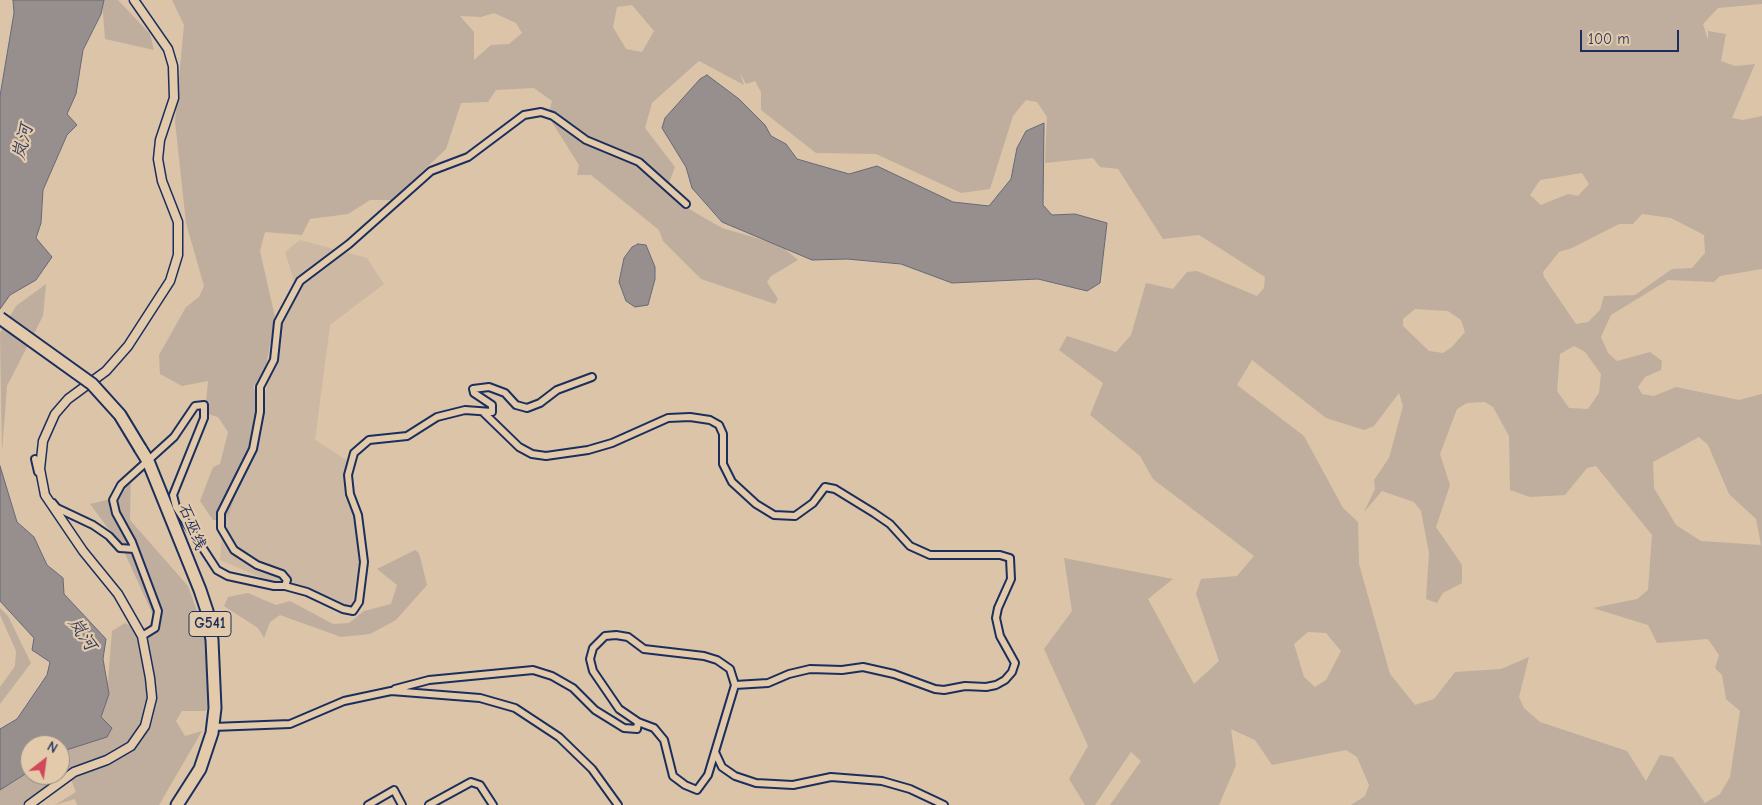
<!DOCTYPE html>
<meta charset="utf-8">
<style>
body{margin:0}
#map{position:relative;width:1762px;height:805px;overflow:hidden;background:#dbc4a8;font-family:"Comic Neue",sans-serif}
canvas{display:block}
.north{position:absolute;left:20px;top:735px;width:50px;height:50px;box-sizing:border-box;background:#e3caab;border:1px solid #938c8c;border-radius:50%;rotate:30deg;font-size:14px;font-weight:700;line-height:20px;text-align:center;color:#1b2f5e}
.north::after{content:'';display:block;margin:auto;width:18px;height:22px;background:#d1495b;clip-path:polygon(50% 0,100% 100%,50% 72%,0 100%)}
.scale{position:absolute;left:1580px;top:30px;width:99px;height:22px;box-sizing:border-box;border:2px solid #1b2f5e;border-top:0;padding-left:6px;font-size:15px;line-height:18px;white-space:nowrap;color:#1b2f5e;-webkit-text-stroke:4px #e3caab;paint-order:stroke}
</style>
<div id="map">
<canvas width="1762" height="805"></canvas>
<div class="north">N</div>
<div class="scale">100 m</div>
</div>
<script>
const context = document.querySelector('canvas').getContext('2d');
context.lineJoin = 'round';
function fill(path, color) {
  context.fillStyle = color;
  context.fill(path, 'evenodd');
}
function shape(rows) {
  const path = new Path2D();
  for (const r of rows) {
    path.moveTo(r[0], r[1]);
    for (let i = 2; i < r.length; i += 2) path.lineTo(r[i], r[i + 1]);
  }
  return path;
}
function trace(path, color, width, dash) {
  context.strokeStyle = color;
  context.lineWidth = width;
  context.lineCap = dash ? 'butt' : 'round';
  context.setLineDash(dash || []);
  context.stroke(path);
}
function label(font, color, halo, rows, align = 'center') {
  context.font = font + ' "Comic Neue","LXGW WenKai TC",sans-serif';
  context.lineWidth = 4.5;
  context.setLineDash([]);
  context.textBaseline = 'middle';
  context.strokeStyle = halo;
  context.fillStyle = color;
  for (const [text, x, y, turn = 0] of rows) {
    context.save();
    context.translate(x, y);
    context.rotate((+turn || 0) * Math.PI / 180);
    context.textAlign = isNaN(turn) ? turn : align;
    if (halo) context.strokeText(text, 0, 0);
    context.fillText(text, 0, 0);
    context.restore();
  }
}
const built = shape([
 [300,240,367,258,384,284,330,325,315,440,348,461,363,543,350,615,220,560,224,510,255,444,274,353,294,281,285,252]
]);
const green = shape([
 [102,0,118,0,150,34,154,50,105,39],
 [172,0,1762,0,1762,4,1718,8,1703,24,1708,40,1708,31,1726,34,1721,61,1735,66,1755,64,1732,118,1743,120,1762,116,1762,269,1720,276,1714,282,1668,280,1611,315,1601,337,1608,353,1617,361,1650,352,1662,361,1661,370,1645,377,1638,387,1642,394,1654,396,1676,387,1739,400,1762,394,1762,805,1351,805,1365,796,1369,785,1357,757,1346,750,1272,765,1255,740,1231,729,1236,765,1219,805,1110,805,1141,761,1131,752,1095,805,1085,805,1069,779,1088,746,1044,649,1072,611,1064,558,1173,579,1148,599,1194,684,1219,661,1196,594,1201,579,1237,576,1254,556,1153,479,1140,456,1090,415,1103,383,1059,350,1067,336,1116,352,1131,335,1146,283,1173,289,1187,272,1197,271,1257,296,1264,288,1265,277,1199,235,1163,239,1118,169,1100,167,1093,158,1045,163,1047,117,1037,102,1026,100,1013,116,990,189,961,193,876,154,816,153,761,110,761,92,755,81,746,84,740,73,744,85,699,61,652,103,645,128,675,167,669,183,677,202,722,228,780,245,798,260,771,276,767,282,778,299,775,304,701,279,663,241,659,230,591,175,577,175,579,165,548,116,552,101,534,88,496,90,488,102,461,103,446,149,392,200,370,200,348,214,310,219,302,235,265,232,260,251,275,317,263,383,253,386,258,398,254,437,229,515,223,521,213,520,200,501,213,467,220,464,228,432,218,417,205,413,208,381,182,386,160,374,159,355,186,307,199,297,204,286,186,223,175,121,184,25],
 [632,5,654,31,642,52,626,49,613,27,617,7],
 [494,13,516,23,522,33,509,44,491,45,474,60,474,32,460,16,481,17],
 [1582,173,1589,184,1578,196,1568,194,1541,205,1530,195,1540,180],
 [1642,214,1671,218,1704,235,1705,253,1692,268,1672,269,1635,295,1604,296,1600,310,1588,322,1576,324,1544,277,1543,272,1559,252,1572,248,1619,224,1633,224],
 [1415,309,1448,311,1461,320,1465,332,1452,347,1443,353,1429,351,1403,326,1403,319],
 [1574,346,1585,352,1601,374,1599,393,1588,409,1569,408,1557,391,1560,354],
 [1252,360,1326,418,1364,430,1374,426,1399,393,1403,406,1389,458,1374,480,1375,489,1364,512,1382,491,1414,502,1421,511,1429,553,1426,599,1437,603,1443,593,1462,583,1462,565,1436,527,1450,485,1440,454,1457,409,1467,403,1485,402,1493,407,1509,436,1510,490,1530,497,1565,495,1587,468,1596,466,1652,535,1648,590,1637,599,1593,608,1648,625,1657,643,1708,639,1719,655,1715,668,1722,675,1726,699,1740,711,1730,777,1720,794,1705,803,1673,757,1660,755,1646,781,1627,751,1540,722,1524,708,1519,697,1529,657,1501,669,1455,672,1434,699,1415,705,1390,674,1359,564,1358,522,1343,508,1304,436,1237,385],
 [1699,437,1708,445,1729,494,1756,519,1761,545,1701,541,1676,525,1654,488,1653,462],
 [1308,632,1326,633,1341,651,1326,680,1315,687,1304,677,1294,644],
 [46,284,43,316,7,386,2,452,0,333,16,306],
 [131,472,130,520,188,586,206,636,214,690,206,711,182,711,176,721,185,736,202,731,159,805,77,805,75,799,55,805,76,792,70,777,27,805,0,805,0,778,30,758,30,775,60,775,60,745,108,680,112,631,125,623,147,634,153,615,122,547,90,504,115,498],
 [415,550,419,553,427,585,396,620,370,634,341,637,280,615,270,622,264,638,258,628,224,606,228,597,248,593,276,605,290,601,333,624,349,623,364,611,391,604,397,585,377,569],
 [0,608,8,616,31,663,0,704,0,687,15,666,16,651,0,615]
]);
const water = shape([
 [13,0,104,0,101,14,83,50,76,94,67,114,77,125,67,135,43,190,41,223,36,238,52,257,36,280,10,295,0,309,0,96,14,13,13,0],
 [707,75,739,99,765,125,771,136,786,144,797,159,849,174,877,166,953,202,989,206,1011,179,1017,148,1026,131,1044,123,1043,205,1052,215,1075,214,1107,223,1100,283,1087,291,1038,279,952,283,901,264,847,259,812,260,722,222,692,188,686,167,662,128,665,118,700,79,707,75],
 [638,244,646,245,655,267,655,279,648,305,635,307,626,301,619,282,624,258,632,247,638,244],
 [0,466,17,522,34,537,47,565,63,578,64,594,106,639,103,659,109,694,101,717,112,728,107,737,60,752,60,745,30,745,30,771,0,790,0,729,17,719,47,675,50,662,32,650,34,638,0,601,0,466]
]);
const minor = shape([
 [484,413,519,447,532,454,546,456,588,450,612,443,668,418,690,417,710,420,719,425,723,434,723,464,732,482,756,504,774,515,795,516,813,503,825,487,835,489,874,513,890,524,910,546,930,555,1000,555,1010,558,1011,579,998,608,996,618,1000,636,1015,663,1012,672,1005,680,996,685,986,687,965,686,944,690,935,689,894,674,863,667,842,670,810,669,789,674,768,683,735,685],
 [35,459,38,472],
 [53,503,57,508,93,525,109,536,120,548,134,549],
 [285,586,307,592,343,609,353,611,359,602,364,562,358,515,350,494,348,475,354,453,369,440,407,436,437,417,465,410,492,412,492,405,474,393,473,389,489,387,505,393,516,405,527,408,540,403,557,390,592,377],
 [616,635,628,637,644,649,704,656,717,660,730,669,735,685,708,775,697,790,685,785,673,776,664,740,654,728,638,722,619,709,593,671,590,659,593,648,605,636,616,635],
 [142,636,155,628,158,611,132,542,116,513,113,500,121,485,174,437,195,406,204,405,204,418,173,495,176,507,217,570,228,576,274,586,285,586,287,580,282,574,257,565,234,550,221,528,221,513,253,449,260,412,260,387,274,360,278,322,300,281,349,244,431,171,468,157,524,115,541,112,553,116,586,140,639,162,686,204],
 [395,689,429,680,533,670,552,676,573,688,595,710,624,728,637,729,638,722],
 [213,727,290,724,344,701,391,691,480,698,515,708,559,737,592,769,618,805],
 [715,752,722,767,735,776,756,783,793,785,831,777,882,781,910,789,944,805],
 [368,805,394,790,402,805],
 [429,805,471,782,480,785,493,805]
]);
const tertiary = shape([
 [29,805,74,772,107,760,131,746,145,726,152,698,150,678,142,636,118,594,83,551,45,495,40,469,43,441,55,414,68,399,106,371,128,346,170,281,178,255,178,222,162,181,158,159,160,140,174,98,173,66,168,49,134,0]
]);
const trunk = shape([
 [140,448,148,461,200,590,207,611,212,640,215,708,212,733,200,769,177,805]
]);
const trunkBridge = shape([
 [0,318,92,384,120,415,140,448]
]);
const shields = [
 [210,624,42]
];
const shieldNames = [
 ["G541",210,624]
];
const streetNames = [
 ["石巫线",192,527,68]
];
const waterNames = [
 ["岚河",23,142,-76],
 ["岚河",82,634,56]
];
fill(built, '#cdb9a3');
fill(green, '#bfae9d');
fill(water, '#978f8e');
trace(water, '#65697b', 1);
trace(minor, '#1b2f5e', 10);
trace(tertiary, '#1b2f5e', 11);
trace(trunk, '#1b2f5e', 15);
trace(minor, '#e3caab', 6);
trace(tertiary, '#e3caab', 8);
trace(trunk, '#e3caab', 11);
trace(trunkBridge, '#1b2f5e', 15, []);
trace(trunkBridge, '#e3caab', 11);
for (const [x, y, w] of shields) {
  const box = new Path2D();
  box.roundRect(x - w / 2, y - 12.5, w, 25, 4);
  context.fillStyle = '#e3caab';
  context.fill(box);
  trace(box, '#1b2f5e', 1);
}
label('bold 15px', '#1b2f5e', null, shieldNames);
label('16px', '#1b2f5e', '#e3caab', streetNames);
label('italic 18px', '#2e3d65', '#e3caab', waterNames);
</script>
